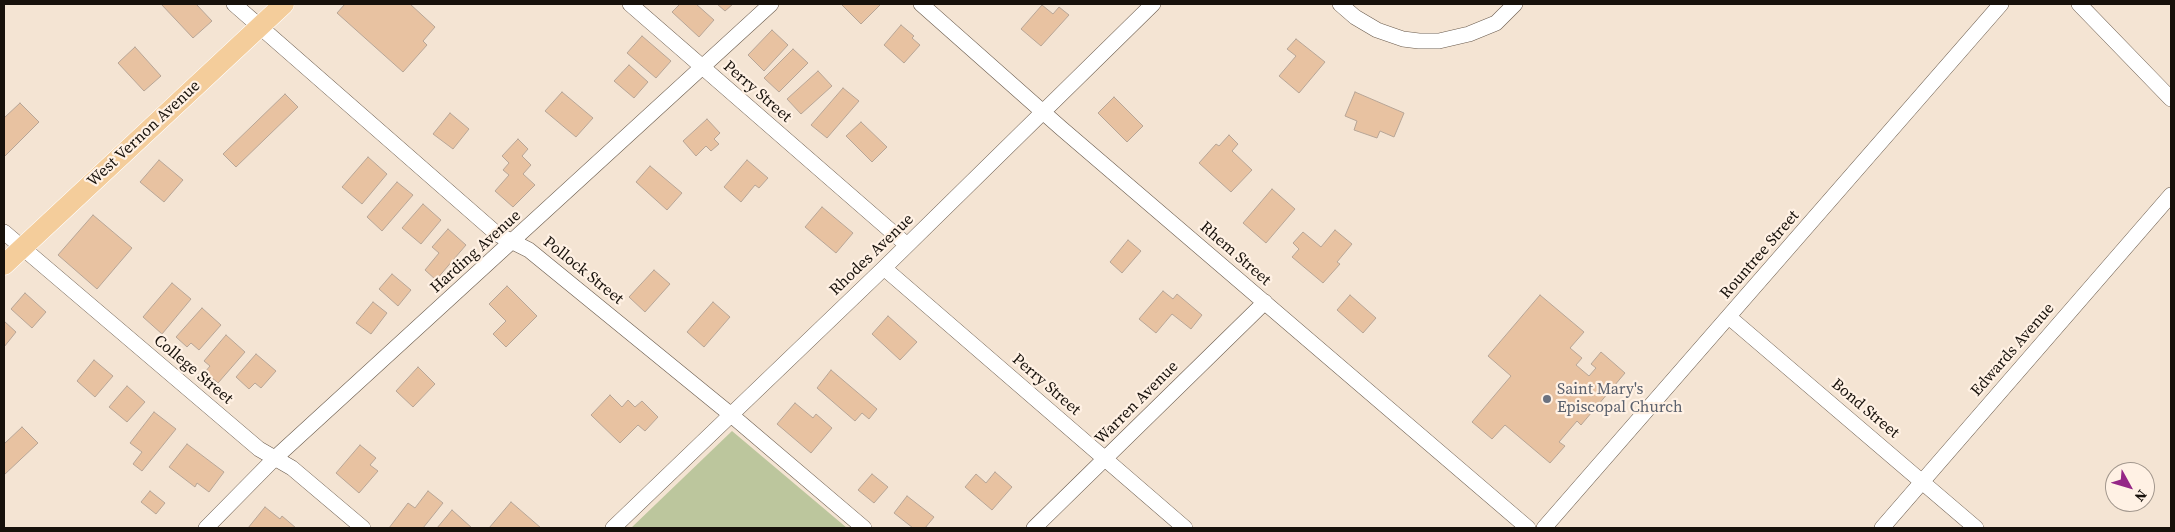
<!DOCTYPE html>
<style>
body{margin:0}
#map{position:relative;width:2175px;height:532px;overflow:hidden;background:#f4e4d3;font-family:"Source Serif 4",serif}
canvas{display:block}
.frame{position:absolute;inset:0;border:5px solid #17110b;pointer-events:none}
.north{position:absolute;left:2105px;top:462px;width:50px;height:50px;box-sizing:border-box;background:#fff1e4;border:1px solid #a2978d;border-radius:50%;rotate:129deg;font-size:14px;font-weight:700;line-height:20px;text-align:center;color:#17110b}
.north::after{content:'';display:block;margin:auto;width:18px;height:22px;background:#952686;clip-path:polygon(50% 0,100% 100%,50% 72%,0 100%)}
</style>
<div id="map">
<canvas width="2175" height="532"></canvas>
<div class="frame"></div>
<div class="north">N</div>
</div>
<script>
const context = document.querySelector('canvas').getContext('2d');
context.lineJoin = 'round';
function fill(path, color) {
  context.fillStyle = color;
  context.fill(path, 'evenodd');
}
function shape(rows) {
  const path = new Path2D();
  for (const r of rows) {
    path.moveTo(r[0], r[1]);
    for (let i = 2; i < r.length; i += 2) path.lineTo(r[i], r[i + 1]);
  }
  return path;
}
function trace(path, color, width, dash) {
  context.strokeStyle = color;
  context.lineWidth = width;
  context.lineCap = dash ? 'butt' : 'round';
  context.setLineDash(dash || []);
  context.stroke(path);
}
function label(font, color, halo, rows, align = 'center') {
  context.font = font + ' "Source Serif 4",serif';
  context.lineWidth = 4.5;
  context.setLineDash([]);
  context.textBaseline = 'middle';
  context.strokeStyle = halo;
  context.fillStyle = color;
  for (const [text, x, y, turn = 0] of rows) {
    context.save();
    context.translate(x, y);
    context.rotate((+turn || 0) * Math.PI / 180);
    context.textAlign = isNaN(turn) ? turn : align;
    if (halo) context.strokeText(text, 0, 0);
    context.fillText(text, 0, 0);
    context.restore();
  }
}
const green = shape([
 [732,431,847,528,631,528]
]);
const building = shape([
 [161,4,196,4,212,21,193,38,161,4],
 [345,4,410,4,435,27,423,41,427,45,403,72,337,13,345,4],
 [680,4,696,4,714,20,699,37,672,12,680,4],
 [717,4,733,4,725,11,717,4],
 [841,4,879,4,880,5,861,24,841,4],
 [1042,5,1053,14,1059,7,1069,15,1041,46,1021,29,1042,5],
 [901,25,914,36,912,38,920,45,904,63,884,45,901,25],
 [772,30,788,45,764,71,748,55,772,30],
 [642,36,671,61,656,78,627,53,642,36],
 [1296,39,1325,62,1299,93,1279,76,1296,56,1287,49,1296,39],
 [135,47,161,76,144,91,118,63,135,47],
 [793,49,808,63,779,92,764,78,793,49],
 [629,65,648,82,634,98,614,81,629,65],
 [818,71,832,86,801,114,787,99,818,71],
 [843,88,859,101,827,138,811,125,843,88],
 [562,92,593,118,576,137,545,111,562,92],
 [1355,92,1404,113,1394,137,1380,131,1377,138,1354,130,1357,121,1345,116,1355,92],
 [285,94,298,107,236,167,223,154,285,94],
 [1114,97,1143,126,1127,142,1098,113,1114,97],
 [20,103,39,122,4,157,4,118,20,103],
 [450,113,469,129,453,149,433,134,450,113],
 [707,119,720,133,714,139,719,144,711,151,706,146,696,156,683,141,707,119],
 [861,122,887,147,872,162,846,136,861,122],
 [1229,135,1238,144,1232,151,1252,170,1231,192,1199,163,1216,144,1219,146,1229,135],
 [518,139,528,149,522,156,531,165,523,174,535,185,513,207,495,191,509,175,503,170,509,163,502,156,518,139],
 [368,157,387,174,362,204,342,187,368,157],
 [159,160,183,180,164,202,140,182,159,160],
 [747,160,768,178,759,188,755,185,741,202,724,187,747,160],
 [650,166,682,193,667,210,636,182,650,166],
 [397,182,413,195,382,231,367,217,397,182],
 [1272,189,1295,209,1266,243,1243,223,1272,189],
 [423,204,441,220,421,244,402,228,423,204],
 [822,207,853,233,836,253,805,227,822,207],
 [93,215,132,248,97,289,58,255,93,215],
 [448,229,466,245,436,280,425,270,439,253,432,247,448,229],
 [1335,230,1352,244,1337,262,1340,264,1323,283,1292,257,1299,249,1293,243,1303,232,1321,247,1335,230],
 [1128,240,1141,251,1122,273,1110,262,1128,240],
 [654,270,670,284,645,312,629,297,654,270],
 [392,274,411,290,398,306,379,289,392,274],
 [172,283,191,299,162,334,143,317,172,283],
 [507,286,537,316,506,347,493,334,506,321,489,304,507,286],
 [1163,291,1173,299,1177,294,1202,315,1191,329,1172,314,1156,333,1139,319,1163,291],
 [25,293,46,312,32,328,11,309,25,293],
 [1350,295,1376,318,1363,333,1337,310,1350,295],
 [1540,295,1584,332,1570,348,1582,358,1576,365,1589,376,1596,368,1591,364,1601,352,1625,373,1581,425,1577,421,1559,442,1565,446,1550,463,1505,425,1492,439,1472,422,1511,376,1488,356,1540,295],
 [373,302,387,313,371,334,356,323,373,302],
 [713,302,730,317,704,347,687,332,713,302],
 [202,308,221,325,199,350,191,343,187,347,176,337,202,308],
 [888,316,917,342,900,360,872,334,888,316],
 [4,321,16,332,4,347,4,321],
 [226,335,245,352,218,383,205,372,210,366,204,361,226,335],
 [256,354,276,371,261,388,255,383,249,389,236,377,256,354],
 [94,360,113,376,95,397,77,381,94,360],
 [418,367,435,384,413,407,396,391,418,367],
 [831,370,877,409,869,419,862,413,855,421,817,388,831,370],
 [127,386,145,402,127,422,109,407,127,386],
 [610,395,622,407,628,400,635,407,642,401,658,417,645,431,638,425,620,443,591,415,610,395],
 [795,403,813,418,816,414,832,428,811,453,777,424,795,403],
 [154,412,176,429,142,471,133,464,142,452,130,443,154,412],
 [22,427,38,443,4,475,4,444,22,427],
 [187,444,224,472,209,492,197,483,195,487,169,467,187,444],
 [360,445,376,458,370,465,378,471,359,493,336,473,360,445],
 [995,472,1012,487,992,510,965,487,976,474,986,483,995,472],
 [872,474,888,487,874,503,858,490,872,474],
 [150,491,165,503,156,514,141,502,150,491],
 [428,491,443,503,423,528,389,528,408,503,415,508,428,491],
 [907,496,934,517,925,528,913,528,894,513,907,496],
 [511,502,541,528,489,528,511,502],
 [265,507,280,519,282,516,296,528,248,528,265,507],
 [452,510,472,528,437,528,452,510]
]);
const minor = shape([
 [234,4,497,234,529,250,730,414,864,528],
 [630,4,907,245],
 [921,4,1061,128,1528,528],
 [1340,4,1355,17,1377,30,1403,39,1419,41,1439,41,1469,34,1496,23,1515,4],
 [2079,4,2171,99],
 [4,232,259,449,292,468,363,528],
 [884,268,1185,528],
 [1729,317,1976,528],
 [206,528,275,458,771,4],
 [613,528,884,268,1153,4],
 [1034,528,1265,302],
 [1544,528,2001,4],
 [1882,528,2171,195]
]);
const major = shape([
 [4,265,284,4]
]);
const markers = [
 [1547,399,5,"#6b7280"]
];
const streetNames = [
 ["Perry Street",757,92,41],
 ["West Vernon Avenue",144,134,-43],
 ["Harding Avenue",476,252,-42],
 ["Rhem Street",1235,254,41],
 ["Rhodes Avenue",872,255,-44],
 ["Rountree Street",1760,255,-49],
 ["Pollock Street",583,271,39],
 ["Edwards Avenue",2013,350,-49],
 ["College Street",193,370,40],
 ["Perry Street",1046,385,41],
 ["Warren Avenue",1137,403,-45],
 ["Bond Street",1865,409,40]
];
const worshipNames = [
 ["Saint Mary's",1557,390],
 ["Episcopal Church",1557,408]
];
fill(green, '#bcc69d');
fill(building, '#e8c2a1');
trace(building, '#b7a596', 1);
trace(minor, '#695a4c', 16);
trace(major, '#fff', 21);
trace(minor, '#fff', 15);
trace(major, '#f4cd9b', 20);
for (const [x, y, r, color] of markers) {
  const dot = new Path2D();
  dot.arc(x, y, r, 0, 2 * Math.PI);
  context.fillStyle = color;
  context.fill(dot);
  trace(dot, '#fff1e4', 2);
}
label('16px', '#17110b', '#fff1e4', streetNames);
label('16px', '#5b616d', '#fff1e4', worshipNames, 'left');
</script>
